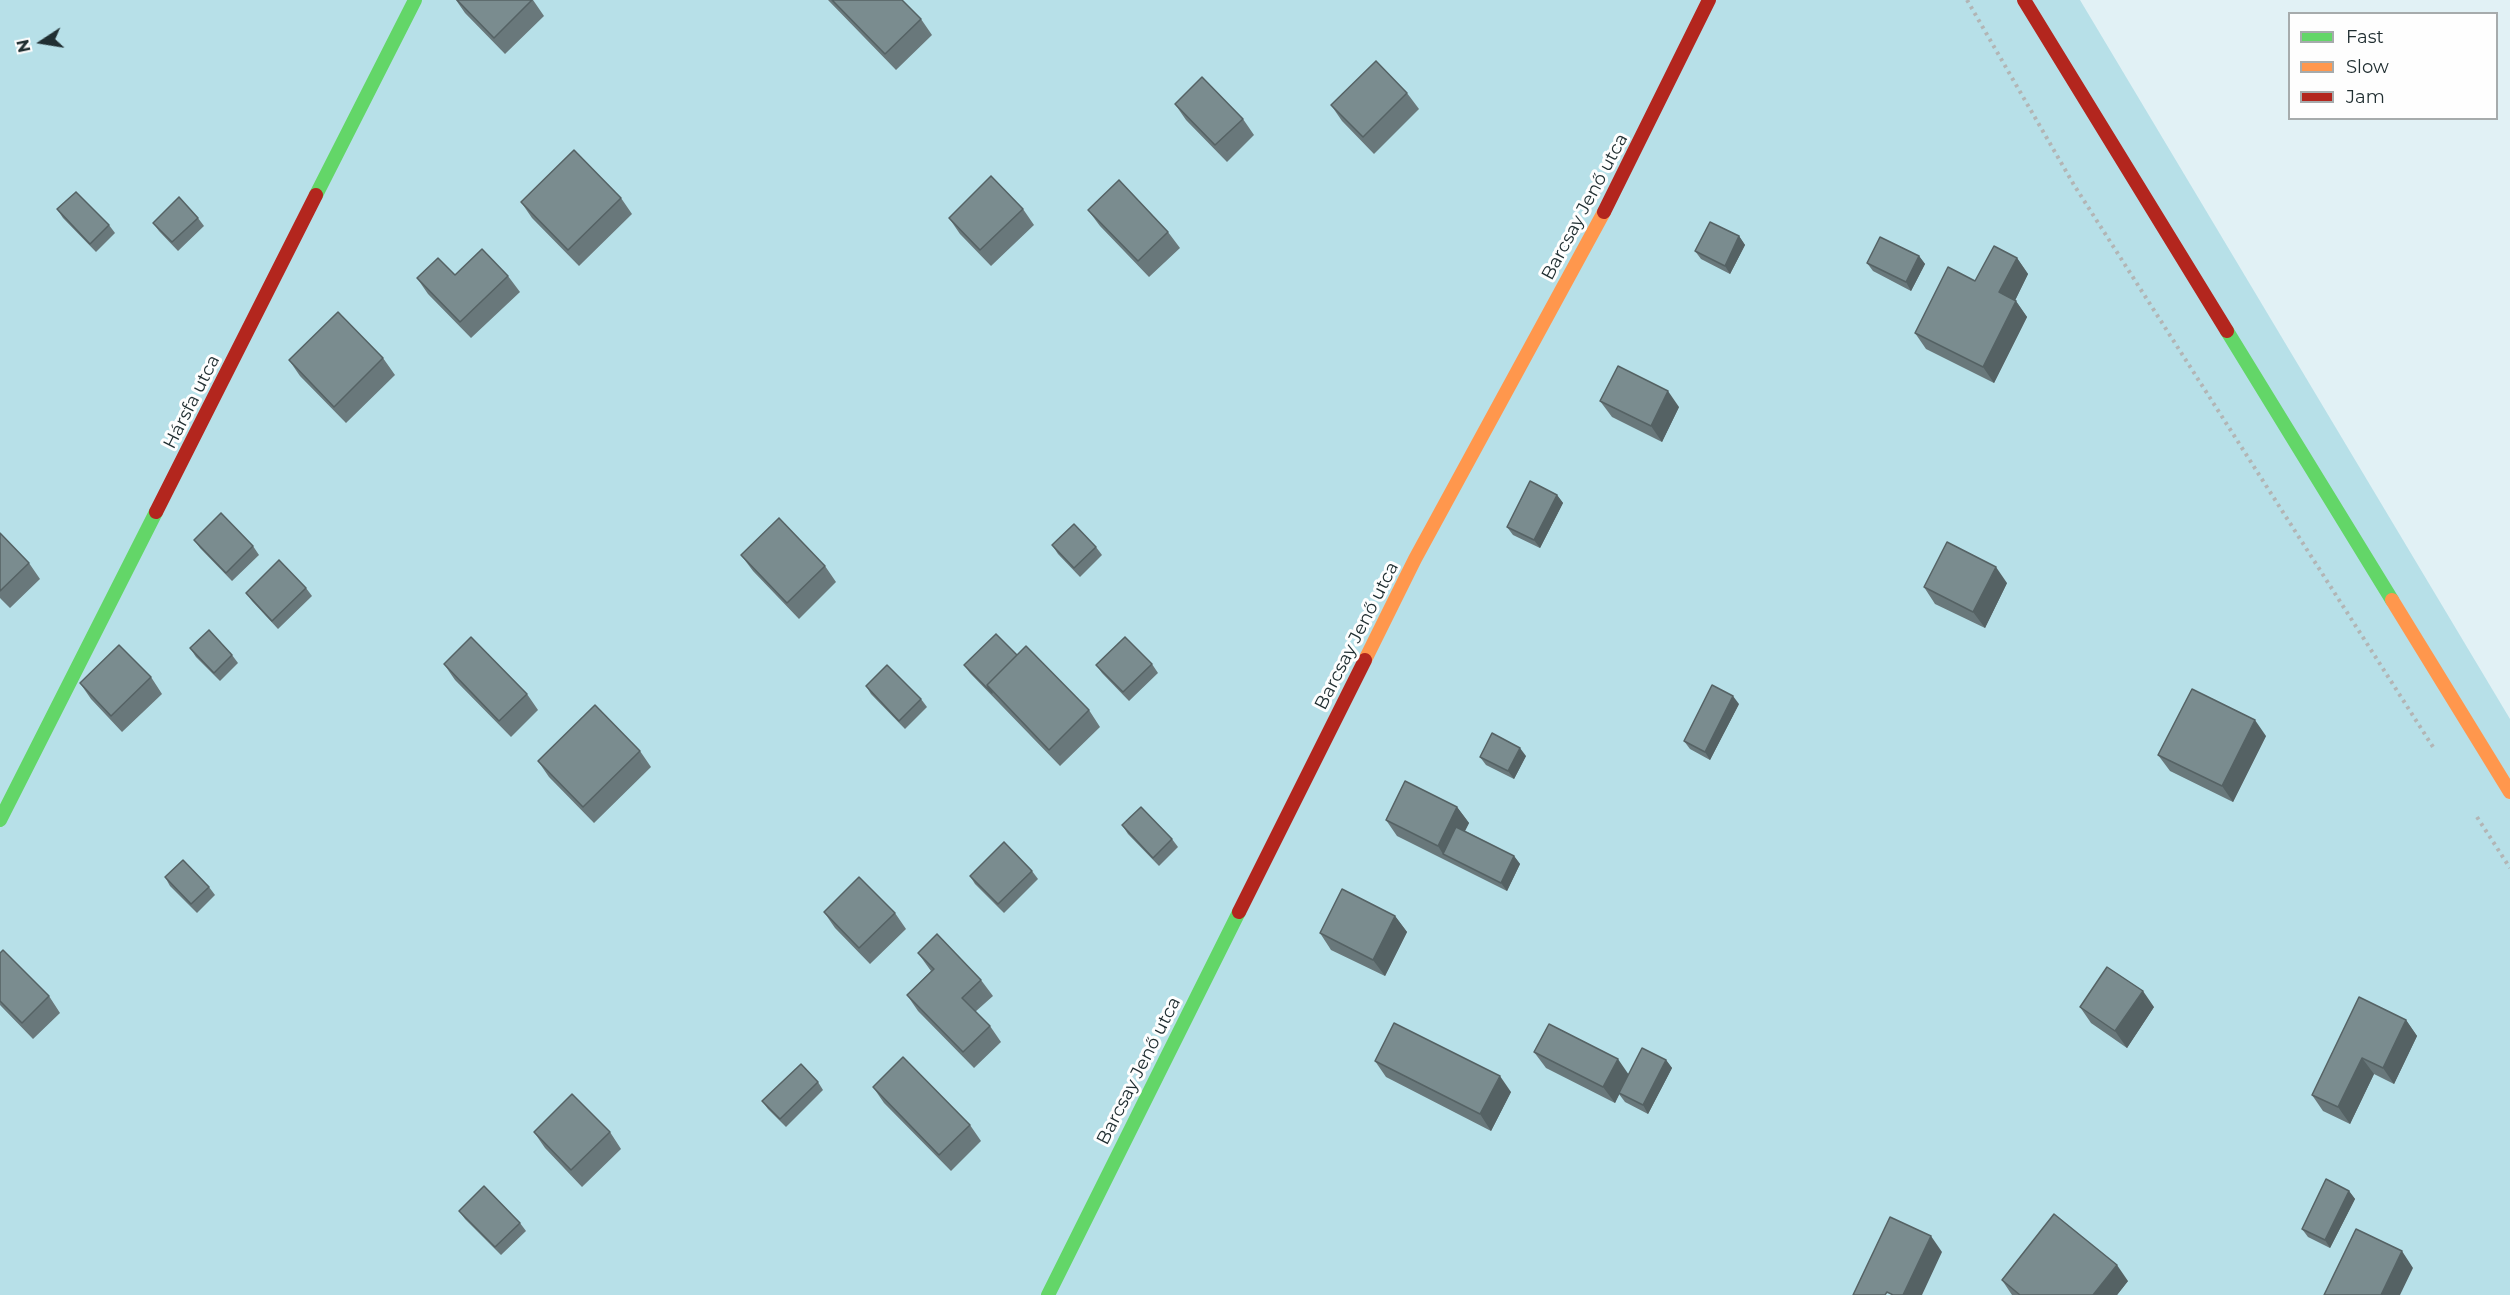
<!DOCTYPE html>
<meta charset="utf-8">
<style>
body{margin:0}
#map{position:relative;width:2510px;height:1295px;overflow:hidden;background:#e1f1f5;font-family:Montserrat,sans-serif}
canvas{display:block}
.legend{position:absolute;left:2288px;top:12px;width:210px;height:108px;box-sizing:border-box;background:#fefefe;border:2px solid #a6abac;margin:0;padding:8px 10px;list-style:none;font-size:18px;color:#212f32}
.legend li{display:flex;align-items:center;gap:12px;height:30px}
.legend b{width:30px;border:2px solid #a6abac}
.north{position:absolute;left:12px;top:12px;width:60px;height:60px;-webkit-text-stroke:4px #fefefe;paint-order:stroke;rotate:258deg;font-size:16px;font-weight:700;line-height:24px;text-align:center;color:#212f32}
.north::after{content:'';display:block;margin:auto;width:21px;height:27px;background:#212f32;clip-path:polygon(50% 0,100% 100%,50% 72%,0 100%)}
</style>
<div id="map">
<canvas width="2510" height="1295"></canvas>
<ul class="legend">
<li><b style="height:8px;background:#63d668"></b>Fast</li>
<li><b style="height:8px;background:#ff974d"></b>Slow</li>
<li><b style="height:8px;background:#b3261e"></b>Jam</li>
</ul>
<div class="north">N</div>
</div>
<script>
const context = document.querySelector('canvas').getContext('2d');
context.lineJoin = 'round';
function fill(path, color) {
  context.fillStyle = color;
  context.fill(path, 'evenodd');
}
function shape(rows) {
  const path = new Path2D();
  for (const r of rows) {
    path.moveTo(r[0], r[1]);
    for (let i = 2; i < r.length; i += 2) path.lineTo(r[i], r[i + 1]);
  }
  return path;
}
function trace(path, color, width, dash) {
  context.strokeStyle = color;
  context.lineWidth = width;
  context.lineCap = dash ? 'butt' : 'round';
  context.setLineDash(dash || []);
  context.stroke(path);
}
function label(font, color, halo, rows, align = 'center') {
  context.font = font + ' Montserrat,sans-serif';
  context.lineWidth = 6;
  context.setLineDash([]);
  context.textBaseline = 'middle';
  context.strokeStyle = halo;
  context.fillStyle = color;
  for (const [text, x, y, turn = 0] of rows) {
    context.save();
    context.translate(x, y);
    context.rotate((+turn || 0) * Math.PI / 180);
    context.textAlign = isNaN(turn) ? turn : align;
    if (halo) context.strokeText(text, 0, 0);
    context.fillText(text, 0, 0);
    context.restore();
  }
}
const green = shape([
 [0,0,2080,0,2510,719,2510,1295,0,1295]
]);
const path = shape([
 [1967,0,2074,185,2433,747],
 [2477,817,2510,868]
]);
const fast = shape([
 [316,195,415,0],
 [2227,331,2392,600],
 [0,820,156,512],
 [1048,1295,1239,912]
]);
const slow = shape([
 [2392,600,2510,792],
 [1365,660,1415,559,1604,212]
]);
const jam = shape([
 [2024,0,2227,331],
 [1604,212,1709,0],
 [156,512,316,195],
 [1239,912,1365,660]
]);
const wall = shape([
 [456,0,533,0,544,16,505,54,465,13],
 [828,0,902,0,921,19,932,35,896,70],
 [1407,93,1419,109,1374,154,1342,121,1331,105],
 [1175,104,1243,119,1254,135,1227,162,1186,120],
 [621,198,632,214,579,266,532,218,521,202],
 [57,209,109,225,115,233,96,252,63,218],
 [1023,209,1034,225,991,266,960,234,949,218],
 [1088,210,1168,232,1180,248,1149,277,1100,226],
 [198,218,204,226,178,251,159,231,153,223],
 [1739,236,1745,245,1730,274,1701,259,1695,251],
 [1919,256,1925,264,1911,291,1873,271,1867,263],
 [2017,258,2028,274,2015,300,2027,317,1994,383,1926,349,1915,333,1975,281],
 [508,276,520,292,471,338,428,294,417,278],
 [383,358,395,375,346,423,300,376,289,360],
 [1600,401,1679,407,1662,442,1612,417],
 [1557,495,1563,503,1540,548,1513,535,1507,527],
 [0,533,29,563,40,579,10,608,0,598],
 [194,540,253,546,259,555,232,581,200,548],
 [1052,545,1096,547,1102,555,1080,577,1058,554],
 [741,555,825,566,836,582,799,619,753,571],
 [2007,583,1985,628,1935,604,1924,587],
 [306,588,312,596,278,629,252,601,246,593],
 [190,648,232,655,238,663,220,681,196,657],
 [1017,655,1089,710,1100,727,1060,766,970,673,964,665],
 [444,664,527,694,538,710,511,737,455,680],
 [1152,664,1158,673,1129,701,1102,673,1096,665],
 [151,677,162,694,122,732,91,699,80,683],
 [866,686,921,699,927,707,905,729,871,694],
 [1739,704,1710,760,1690,749,1684,741],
 [2266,736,2233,802,2170,771,2158,755],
 [640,751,651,767,594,823,549,777,538,761],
 [1526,756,1514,779,1486,765,1480,757],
 [1457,807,1469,823,1465,831,1514,856,1520,864,1507,891,1397,836,1386,820],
 [1122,825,1172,839,1178,847,1159,866,1128,834],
 [1032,871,1038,879,1004,913,975,884,970,876],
 [165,877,209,887,215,895,197,913,170,886],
 [824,912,895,913,906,929,870,964,835,928],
 [1395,916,1407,932,1385,976,1331,950,1320,933],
 [0,953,49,996,60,1013,33,1039,0,1005],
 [918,953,981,980,993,996,975,1012,990,1026,1001,1042,974,1068,918,1011,907,995,931,971],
 [2080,1007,2154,1007,2127,1048,2091,1023],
 [2406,1020,2417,1036,2394,1084,2374,1074,2350,1124,2323,1111,2312,1095],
 [1534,1052,1629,1074,1666,1060,1672,1068,1648,1114,1625,1102,1619,1094,1615,1103,1546,1068],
 [1375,1061,1511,1092,1491,1131,1386,1077],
 [818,1082,823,1090,786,1127,768,1109,762,1101],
 [873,1087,970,1125,981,1141,951,1171,884,1103],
 [534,1132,610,1132,621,1149,582,1187,545,1148],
 [2349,1191,2355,1199,2330,1248,2308,1237,2302,1229],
 [459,1211,520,1223,526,1231,501,1255,465,1219],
 [2002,1280,2128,1281,2117,1295,2012,1295]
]);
const shadedWall = shape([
 [1739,236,1745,245,1730,274,1725,266],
 [1919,256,1925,264,1911,291,1906,282],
 [2017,258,2028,274,2011,309,1999,292],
 [2016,301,2027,317,1994,383,1983,367],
 [1668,391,1679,407,1662,442,1651,426],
 [1557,495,1563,503,1540,548,1534,540],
 [1996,567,2007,583,1985,628,1973,612],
 [1733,696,1739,704,1710,760,1705,752],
 [2255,720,2266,736,2233,802,2222,786],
 [1520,748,1526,756,1514,779,1508,771],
 [1457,807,1469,823,1451,858,1443,854,1438,846],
 [1514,856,1520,864,1507,891,1501,883],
 [1395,916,1407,932,1385,976,1373,960],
 [2143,991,2154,1007,2127,1048,2115,1031],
 [2406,1020,2417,1036,2394,1084,2383,1068],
 [2362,1058,2374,1074,2350,1124,2338,1107],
 [1618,1059,1629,1075,1615,1103,1603,1087],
 [1666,1060,1672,1068,1648,1114,1643,1105],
 [1500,1076,1511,1092,1491,1131,1480,1114],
 [2349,1191,2355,1199,2330,1248,2325,1240],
 [1931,1236,1942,1252,1922,1295,1903,1295],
 [2402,1251,2413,1268,2400,1295,2381,1295],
 [2117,1265,2128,1281,2117,1295,2093,1295]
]);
const building = shape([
 [457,0,532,0,494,38,457,0],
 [832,0,902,0,921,19,885,54,832,0],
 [1376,61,1407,93,1363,137,1331,105,1376,61],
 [1202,77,1243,119,1215,145,1175,104,1202,77],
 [574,150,621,198,568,250,521,202,574,150],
 [991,176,1023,209,980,250,949,218,991,176],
 [1119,180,1168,232,1138,261,1088,210,1119,180],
 [76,192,109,225,90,244,57,209,76,192],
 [179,197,198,218,172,242,153,223,179,197],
 [1710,222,1739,236,1725,266,1695,251,1710,222],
 [1880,237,1919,256,1906,282,1867,263,1880,237],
 [1994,246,2017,258,1999,292,2016,301,1983,367,1915,333,1948,267,1975,281,1994,246],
 [482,249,508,276,460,322,417,278,438,258,455,275,482,249],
 [338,312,383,358,334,407,289,360,338,312],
 [1618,366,1668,391,1651,426,1600,401,1618,366],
 [1530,481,1557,495,1534,540,1507,527,1530,481],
 [221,513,253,546,226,573,194,540,221,513],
 [779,518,825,566,787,603,741,555,779,518],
 [1074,524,1096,547,1074,568,1052,545,1074,524],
 [0,533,29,563,0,591,0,533],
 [1947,542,1996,567,1973,612,1924,587,1947,542],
 [279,560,306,588,272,621,246,593,279,560],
 [209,630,232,655,214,673,190,648,209,630],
 [996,634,1017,655,987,685,992,693,964,665,996,634],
 [471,637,527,694,499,721,444,664,471,637],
 [1125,637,1152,664,1123,692,1096,665,1125,637],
 [119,645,151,677,111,716,80,683,119,645],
 [1026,646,1089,710,1049,750,987,685,1026,646],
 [887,665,921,699,899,721,866,686,887,665],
 [1712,685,1733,696,1705,752,1684,741,1712,685],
 [2192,689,2255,720,2222,786,2158,755,2192,689],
 [595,705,640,751,583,807,538,761,595,705],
 [1492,733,1520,748,1508,771,1480,757,1492,733],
 [1405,781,1457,807,1438,846,1386,820,1405,781],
 [1141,807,1172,839,1153,858,1122,825,1141,807],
 [1456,827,1514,856,1501,883,1443,854,1456,827],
 [1004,842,1032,871,998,904,970,876,1004,842],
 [183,860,209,887,191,904,165,877,183,860],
 [859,877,895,913,859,948,824,912,859,877],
 [1342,889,1395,916,1373,960,1320,933,1342,889],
 [937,934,981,980,962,998,990,1026,963,1052,907,995,934,969,918,953,937,934],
 [3,950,49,996,22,1023,0,1001,0,953,3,950],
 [2107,967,2143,991,2115,1031,2080,1007,2107,967],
 [2359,997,2406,1020,2383,1068,2362,1058,2338,1107,2312,1095,2359,997],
 [1394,1023,1500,1076,1480,1114,1375,1061,1394,1023],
 [1549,1024,1618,1059,1603,1087,1534,1052,1549,1024],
 [1642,1048,1666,1060,1643,1105,1619,1093,1642,1048],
 [903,1057,970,1125,939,1155,873,1087,903,1057],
 [801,1064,818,1082,780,1119,762,1101,801,1064],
 [572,1094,610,1132,571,1170,534,1132,572,1094],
 [2326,1179,2349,1191,2325,1240,2302,1229,2326,1179],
 [484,1186,520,1223,495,1247,459,1211,484,1186],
 [2054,1214,2117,1265,2093,1295,2020,1295,2002,1280,2054,1214],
 [1890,1217,1931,1236,1903,1295,1893,1295,1887,1292,1885,1295,1853,1295,1890,1217],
 [2356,1229,2402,1251,2381,1295,2324,1295,2356,1229]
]);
const streetNames = [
 ["Barcsay Jenő utca",1585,207,-62],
 ["Hársfa utca",192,402,-63],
 ["Barcsay Jenő utca",1357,636,-63],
 ["Barcsay Jenő utca",1139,1071,-63]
];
fill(green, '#b7e0e8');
trace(path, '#b2b5b5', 4, [3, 4.5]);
trace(fast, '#63d668', 14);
trace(slow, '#ff974d', 14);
trace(jam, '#b3261e', 14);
fill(wall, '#69787b');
fill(shadedWall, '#556264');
fill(building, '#7a8c8f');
trace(building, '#556264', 1.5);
label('18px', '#212f32', '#fefefe', streetNames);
</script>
